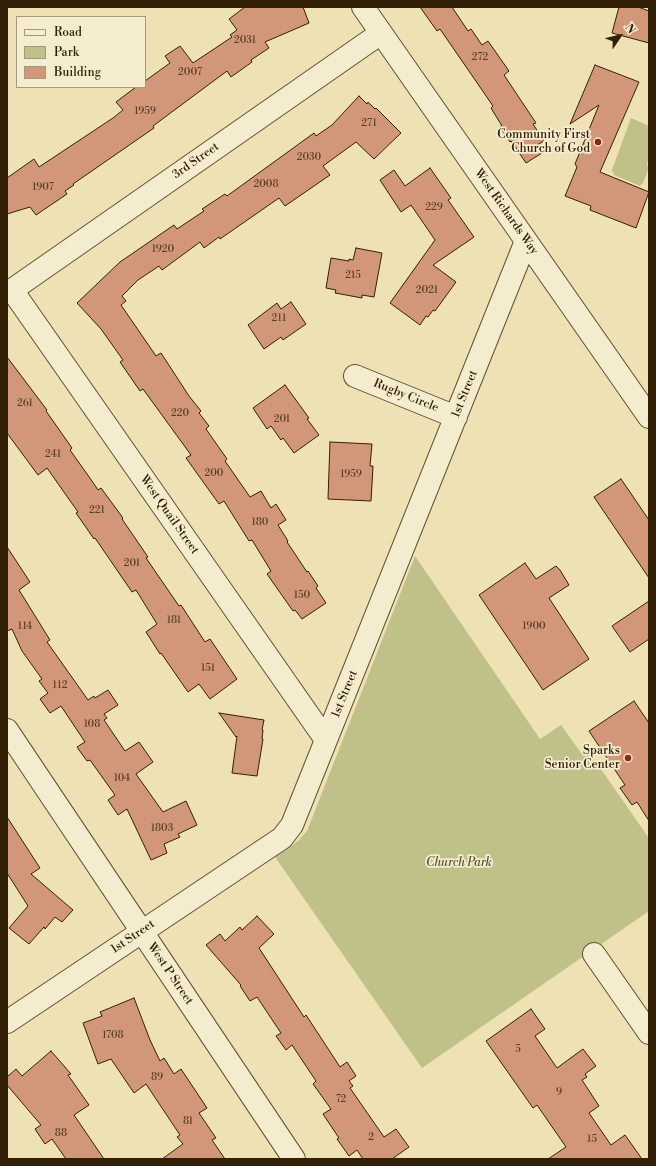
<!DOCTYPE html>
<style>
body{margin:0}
#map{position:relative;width:656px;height:1166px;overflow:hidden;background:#eee1b4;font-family:"Libre Bodoni",serif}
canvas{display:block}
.frame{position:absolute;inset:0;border:8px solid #322006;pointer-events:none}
.legend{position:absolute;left:16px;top:16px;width:130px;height:72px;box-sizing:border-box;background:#f4ecce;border:1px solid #a69a7e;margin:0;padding:5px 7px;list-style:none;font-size:12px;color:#322006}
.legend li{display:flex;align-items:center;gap:8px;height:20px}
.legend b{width:20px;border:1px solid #a69a7e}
.north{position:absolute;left:600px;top:16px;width:40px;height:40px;-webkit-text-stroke:3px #f4ecce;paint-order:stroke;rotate:55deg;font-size:11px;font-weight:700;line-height:16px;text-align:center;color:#322006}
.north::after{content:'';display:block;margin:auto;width:14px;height:18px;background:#322006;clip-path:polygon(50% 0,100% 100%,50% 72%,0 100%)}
</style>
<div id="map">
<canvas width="656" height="1166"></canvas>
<div class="frame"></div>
<ul class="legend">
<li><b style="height:5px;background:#f4ecce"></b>Road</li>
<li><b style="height:11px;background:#c0c188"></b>Park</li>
<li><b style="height:11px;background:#d29779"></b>Building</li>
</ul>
<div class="north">N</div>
</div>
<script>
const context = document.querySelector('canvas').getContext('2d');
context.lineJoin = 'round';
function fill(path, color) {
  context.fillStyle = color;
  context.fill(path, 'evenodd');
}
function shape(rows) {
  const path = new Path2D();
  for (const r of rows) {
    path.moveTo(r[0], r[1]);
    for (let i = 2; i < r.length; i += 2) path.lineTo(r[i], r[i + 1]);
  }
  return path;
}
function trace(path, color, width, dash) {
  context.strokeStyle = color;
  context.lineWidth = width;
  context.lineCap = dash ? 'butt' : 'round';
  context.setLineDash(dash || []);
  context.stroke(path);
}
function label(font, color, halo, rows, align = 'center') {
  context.font = font + ' "Libre Bodoni",serif';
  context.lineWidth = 3.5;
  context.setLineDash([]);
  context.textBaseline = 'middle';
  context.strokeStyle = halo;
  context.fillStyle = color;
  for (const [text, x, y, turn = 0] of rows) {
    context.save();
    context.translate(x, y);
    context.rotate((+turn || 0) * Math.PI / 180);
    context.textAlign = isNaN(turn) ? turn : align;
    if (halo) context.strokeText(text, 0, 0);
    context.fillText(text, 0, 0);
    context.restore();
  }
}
const green = shape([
 [631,118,649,126,649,159,647,163,648,170,643,183,640,186,614,175,612,170],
 [415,556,540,739,561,725,581,753,592,756,648,837,649,837,649,911,422,1068,275,857,298,841,307,831]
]);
const building = shape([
 [245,7,303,7,309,23,265,42,269,48,251,60,252,62,231,77,227,71,153,126,154,128,73,184,74,185,65,191,67,194,36,215,30,207,7,214,7,178,34,159,39,167,113,118,123,110,116,102,136,87,145,87,145,81,170,63,165,56,180,46,193,63,232,37,230,35,237,30,229,19,245,7],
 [420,7,452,7,468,31,471,29,482,45,488,41,509,71,504,75,536,123,533,124,544,141,537,145,542,153,526,163,511,141,510,142,500,127,502,126,491,108,493,106,440,29,437,31,420,7],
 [619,7,638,7,649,11,649,43,612,33,619,7],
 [595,65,639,82,600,172,649,192,636,228,590,210,591,206,565,196,577,167,575,164,599,105,570,124,595,65],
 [359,96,367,104,368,102,375,109,376,108,401,133,374,159,356,142,323,166,330,175,285,206,279,198,220,239,219,237,204,248,200,242,162,270,159,266,138,280,122,296,126,301,121,305,156,356,161,353,189,396,201,411,199,413,209,426,206,429,227,459,225,461,250,497,261,491,271,508,276,504,286,520,278,525,288,541,287,542,307,572,308,571,318,586,316,588,326,603,302,619,295,610,293,611,267,574,271,571,252,540,249,541,224,501,219,504,186,458,191,455,143,389,140,391,120,362,123,360,101,329,77,303,120,262,174,225,177,229,204,211,202,209,225,194,227,196,314,133,316,136,332,125,359,96],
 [430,168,451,198,448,200,474,237,433,265,456,282,435,311,433,310,428,317,426,316,420,325,390,303,435,240,411,205,401,212,380,180,394,170,405,186,430,168],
 [356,248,382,253,374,297,362,295,362,298,346,295,335,293,336,290,326,288,331,258,349,261,349,259,353,260,356,248],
 [291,302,306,324,283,340,281,337,264,349,248,325,277,303,281,309,291,302],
 [7,357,47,410,46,411,72,448,70,450,92,481,98,490,101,488,123,518,122,519,148,557,146,558,179,606,181,605,205,642,210,639,237,679,210,699,199,684,188,692,161,653,160,654,146,632,157,624,136,590,132,592,95,538,94,539,76,513,78,512,47,468,38,475,7,433,7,357],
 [285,385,309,418,307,419,319,435,294,453,283,438,281,440,271,426,267,429,253,408,285,385],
 [330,442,372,444,370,466,373,466,371,501,328,499,330,442],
 [621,479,649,520,649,578,594,497,621,479],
 [7,547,30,582,19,590,50,640,47,642,88,700,94,696,95,698,108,690,118,705,104,714,107,718,104,720,125,751,139,742,153,762,136,774,163,812,186,801,197,825,178,834,180,837,164,844,167,853,151,860,127,809,118,815,108,800,115,795,90,760,87,761,77,747,85,742,61,706,50,713,40,699,48,693,39,681,42,679,22,651,12,629,7,631,7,547],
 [525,563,536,579,556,566,560,570,569,585,549,598,589,659,543,690,479,595,525,563],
 [649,601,649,639,630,652,612,626,649,601],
 [634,701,649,723,649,821,637,802,632,805,620,788,625,785,589,731,634,701],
 [219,713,264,720,262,730,263,730,262,739,263,739,257,776,232,773,237,736,236,737,219,713],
 [7,817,40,868,31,874,73,910,62,922,55,917,45,929,44,927,29,944,9,928,28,906,7,873,7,817],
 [257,916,274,934,259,948,304,1017,306,1015,340,1067,347,1062,356,1076,349,1081,353,1086,350,1088,384,1137,396,1129,409,1147,392,1159,363,1159,357,1150,349,1156,337,1139,339,1138,323,1114,331,1109,313,1084,316,1081,292,1045,286,1050,276,1036,281,1033,257,997,250,1001,240,986,241,985,206,945,220,934,225,941,240,927,242,930,257,916],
 [134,998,150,1040,160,1061,164,1058,174,1074,181,1069,207,1108,199,1113,216,1138,212,1140,225,1159,162,1159,183,1144,177,1137,180,1135,146,1084,134,1093,111,1059,98,1064,83,1023,102,1016,100,1012,134,998],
 [531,1009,545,1029,535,1036,557,1068,583,1049,596,1066,585,1074,587,1077,582,1080,599,1106,589,1113,611,1145,625,1135,642,1159,548,1159,566,1147,537,1105,533,1108,486,1041,531,1009],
 [51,1051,71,1074,68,1075,89,1105,74,1115,104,1159,66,1159,52,1139,45,1144,35,1129,41,1125,7,1085,7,1077,16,1069,22,1076,51,1051]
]);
const minor = shape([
 [363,7,649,417],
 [355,376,456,417],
 [7,730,294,1159],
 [326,740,12,290,381,33],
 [594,954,649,1033],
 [7,1022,282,838,292,825,526,241]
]);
const markers = [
 [598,142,4,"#8f2418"],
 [628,758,4,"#8f2418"]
];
const numberNames = [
 ["2031",245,41],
 ["272",480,58],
 ["2007",190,73],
 ["1959",145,112],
 ["271",369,124],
 ["2030",309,158],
 ["2008",266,185],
 ["1907",43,188],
 ["229",434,208],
 ["1920",163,250],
 ["215",353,276],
 ["2021",427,291],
 ["211",279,319],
 ["261",25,404],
 ["220",180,414],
 ["201",282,420],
 ["241",53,455],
 ["200",214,474],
 ["1959",351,475],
 ["221",97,511],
 ["180",260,523],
 ["201",132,564],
 ["150",302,596],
 ["181",174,621],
 ["114",25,627],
 ["1900",534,627],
 ["151",208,669],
 ["112",60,686],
 ["108",92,725],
 ["104",122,779],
 ["1803",162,829],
 ["1708",113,1036],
 ["5",518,1050],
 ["89",157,1078],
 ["9",559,1093],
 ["72",341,1100],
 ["81",188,1122],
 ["88",61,1134],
 ["2",371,1138],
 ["15",592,1140]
];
const poiNames = [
 ["Community First",590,135],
 ["Church of God",590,149],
 ["Sparks",620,751],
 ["Senior Center",620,765]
];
const streetNames = [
 ["3rd Street",196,161,-35],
 ["West Richards Way",506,212,55],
 ["1st Street",465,394,-68],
 ["Rugby Circle",406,396,22],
 ["West Quail Street",169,515,55],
 ["1st Street",345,694,-68],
 ["1st Street",133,937,-34],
 ["West P Street",170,974,56]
];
const parkNames = [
 ["Church Park",459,863]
];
fill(green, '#c0c188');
fill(building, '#d29779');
trace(building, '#322006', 1);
trace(minor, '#615032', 24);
trace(minor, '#f4ecce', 22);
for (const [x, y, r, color] of markers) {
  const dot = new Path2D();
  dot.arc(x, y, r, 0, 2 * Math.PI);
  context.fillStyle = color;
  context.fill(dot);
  trace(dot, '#f4ecce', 1.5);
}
label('10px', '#5a3e23', null, numberNames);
label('12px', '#322006', '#f4ecce', poiNames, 'right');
label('12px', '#322006', '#f4ecce', streetNames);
label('italic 12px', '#5d502d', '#f4ecce', parkNames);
</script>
